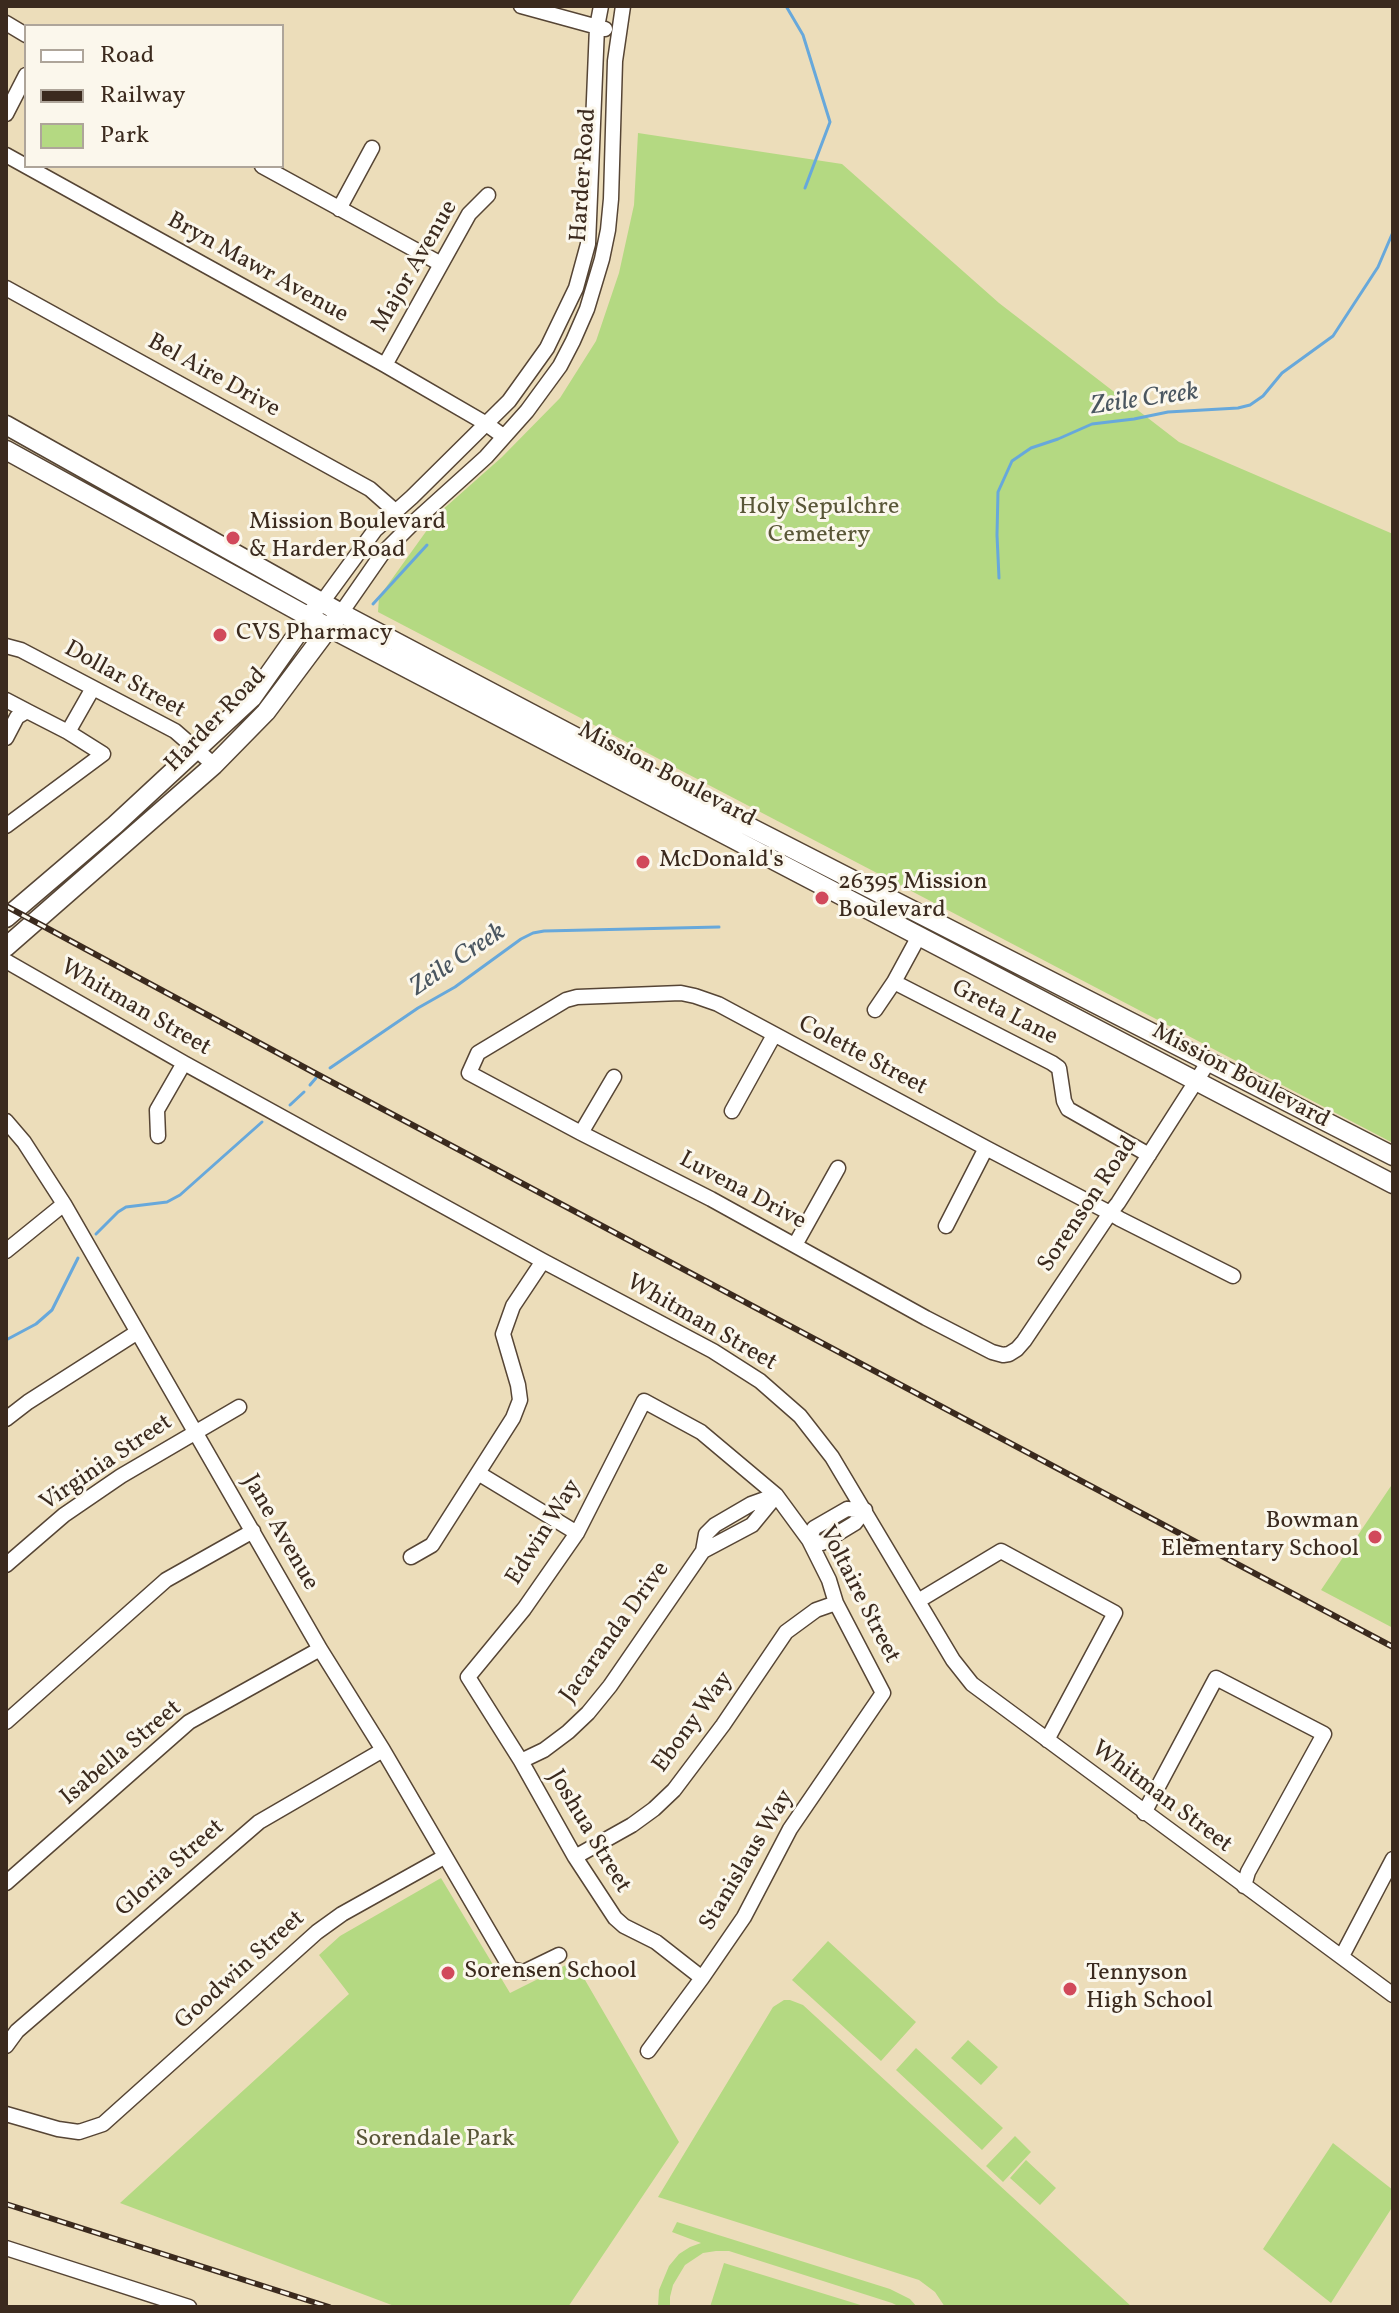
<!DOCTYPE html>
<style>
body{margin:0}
#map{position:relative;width:1399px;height:2313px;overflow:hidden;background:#ecddba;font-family:Vollkorn,serif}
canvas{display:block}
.frame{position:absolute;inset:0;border:8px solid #3b2a1e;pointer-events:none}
.legend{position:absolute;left:24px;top:24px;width:260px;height:144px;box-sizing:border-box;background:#fbf7ec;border:2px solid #aea59a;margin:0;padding:10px 14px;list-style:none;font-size:24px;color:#3b2a1e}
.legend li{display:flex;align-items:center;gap:16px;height:40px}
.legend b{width:40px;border:2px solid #aea59a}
</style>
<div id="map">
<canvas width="1399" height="2313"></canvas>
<div class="frame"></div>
<ul class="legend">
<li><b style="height:10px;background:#fff"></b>Road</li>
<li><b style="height:10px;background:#3b2a1e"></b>Railway</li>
<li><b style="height:22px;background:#b4d982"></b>Park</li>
</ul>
</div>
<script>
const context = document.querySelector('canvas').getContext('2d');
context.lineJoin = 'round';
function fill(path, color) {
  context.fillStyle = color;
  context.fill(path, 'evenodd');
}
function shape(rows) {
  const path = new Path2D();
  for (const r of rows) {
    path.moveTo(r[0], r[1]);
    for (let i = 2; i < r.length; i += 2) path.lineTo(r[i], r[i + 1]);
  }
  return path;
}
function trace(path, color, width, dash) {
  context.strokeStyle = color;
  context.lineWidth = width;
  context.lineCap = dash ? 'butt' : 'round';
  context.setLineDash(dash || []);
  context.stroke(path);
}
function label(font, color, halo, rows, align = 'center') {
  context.font = font + ' Vollkorn,serif';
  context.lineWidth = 6;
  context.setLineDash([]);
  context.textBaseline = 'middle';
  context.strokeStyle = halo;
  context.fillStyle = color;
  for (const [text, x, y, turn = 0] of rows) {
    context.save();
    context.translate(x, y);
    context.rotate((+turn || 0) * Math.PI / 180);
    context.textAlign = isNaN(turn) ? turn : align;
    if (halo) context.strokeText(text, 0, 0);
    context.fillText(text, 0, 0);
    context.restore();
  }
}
const green = shape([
 [638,133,842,164,999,303,1179,442,1393,534,1393,1143,378,612,379,597,440,512,502,457,560,398,596,341,619,273,634,205],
 [1393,1483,1393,1628,1321,1590],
 [441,1878,510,1993,574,1961,679,2142,568,2307,397,2307,120,2203,349,1994,319,1955,340,1936],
 [828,1941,916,2022,881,2061,792,1980],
 [784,2000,790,2000,803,2005,1132,2307,945,2307,935,2292,919,2280,658,2197,773,2007],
 [968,2040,998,2067,981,2085,951,2058],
 [916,2048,1003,2128,982,2150,896,2070],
 [1015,2136,1031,2152,1003,2182,986,2166],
 [1333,2143,1393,2190,1393,2206,1331,2303,1263,2249],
 [1026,2160,1056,2188,1040,2205,1010,2178],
 [677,2222,890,2289,910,2299,917,2307,900,2307,892,2303,729,2251,716,2251,703,2253,685,2265,673,2285,670,2297,670,2307,658,2307,659,2290,669,2266,679,2254,690,2247,701,2243,672,2232],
 [724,2263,867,2307,710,2307]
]);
const stream = shape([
 [786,6,803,35,830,122,805,188],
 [999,578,997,535,998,492,1012,461,1031,448,1058,439,1092,424,1134,419,1168,412,1238,408,1250,405,1263,396,1282,373,1333,336,1378,267,1393,232],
 [373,604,427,545],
 [330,1068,418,1008,455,987,521,939,533,933,544,931,719,927],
 [310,1085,316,1078],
 [290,1105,304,1092],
 [96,1234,118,1212,126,1207,167,1202,180,1195,262,1122],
 [6,1340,36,1324,52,1310,78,1258]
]);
const minor = shape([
 [521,6,605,29],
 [6,23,26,35],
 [6,114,26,75],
 [6,155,385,365,485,423,503,436],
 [262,166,441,264],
 [339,209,372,148],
 [6,288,370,489,395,511],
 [385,365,469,214,488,195],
 [323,601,375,530,412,497,509,401,547,348,576,288,588,244,597,27,601,6],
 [341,613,382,554,414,522,486,457,527,411,560,366,573,341,587,309,602,259,608,230,611,199,615,61,623,6],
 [6,646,21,650,175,731,214,765],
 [6,700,27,711],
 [68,732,93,688],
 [6,738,17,717,27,711,68,732,103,754,6,826],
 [6,961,184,1063,543,1261,713,1351,760,1381,800,1416,832,1457,953,1660,972,1684,1393,1995],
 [894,982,1052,1063,1059,1068,1064,1101,1068,1109,1149,1155],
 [875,1010,894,982,919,936],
 [1209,1061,1118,1203,1110,1213,1024,1341,1017,1349,1009,1354,1003,1355,992,1352,926,1318,711,1199,581,1133,469,1073,478,1053,566,1000,577,997,681,993,695,996,718,1004,986,1148,1110,1213,1120,1219,1233,1276],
 [732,1111,774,1035],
 [6,1121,24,1142,64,1204,320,1649,383,1750,511,1969,524,1972,559,1955],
 [581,1133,614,1077],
 [158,1136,157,1110,184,1063],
 [946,1226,986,1148],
 [795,1245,838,1168],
 [6,1251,64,1204],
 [6,1419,28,1402,136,1333],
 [478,1473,577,1533],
 [847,1509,865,1510,855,1523,822,1543,809,1540,814,1528,847,1509],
 [703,1551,752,1525,775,1497],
 [411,1557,432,1545,513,1418,520,1400,518,1385,503,1334,513,1306,543,1261],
 [6,1565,64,1515,121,1476,239,1407],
 [918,1601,1001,1551,1115,1613,1047,1740],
 [6,1722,166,1580,253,1531],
 [521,1761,544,1750,568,1732,588,1713,610,1686,703,1551,706,1534,715,1525,751,1504,776,1495],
 [1144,1813,1216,1678,1324,1734,1248,1872,1244,1886],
 [575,1857,632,1825,654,1809,674,1790,723,1725,786,1632,816,1610,836,1603],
 [6,1883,189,1722,320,1649],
 [1342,1956,1393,1859],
 [6,2046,17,2031,259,1822,383,1750],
 [648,2051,702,1978,744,1917,790,1829,883,1693,836,1603,829,1580,809,1540,776,1495,701,1432,644,1401,577,1533,524,1609,468,1677,521,1761,575,1857,615,1918,624,1926,656,1942,702,1978],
 [6,2114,58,2129,79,2132,103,2124,317,1932,342,1914,444,1857],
 [6,2248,189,2307]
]);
const major = shape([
 [6,425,341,613,648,775,1393,1156],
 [6,450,309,617,1393,1184],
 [6,918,115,825,252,698,315,609],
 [6,947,214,765,266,712,337,617]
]);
const rail = shape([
 [6,906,313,1072,1393,1647],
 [6,2204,329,2307]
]);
const markers = [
 [233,538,8,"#d1495b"],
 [220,635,8,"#d1495b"],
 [643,862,8,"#d1495b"],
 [822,898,8,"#d1495b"],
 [1375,1537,8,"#d1495b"],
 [448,1973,8,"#d1495b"],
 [1070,1989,8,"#d1495b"]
];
const streetNames = [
 ["Harder Road",585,175,-86],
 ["Major Avenue",416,267,-60],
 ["Bryn Mawr Avenue",257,269,29],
 ["Bel Aire Drive",213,377,29],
 ["Dollar Street",124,681,29],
 ["Harder Road",217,721,-46],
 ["Mission Boulevard",666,776,28],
 ["Whitman Street",135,1009,30],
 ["Greta Lane",1004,1014,27],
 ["Colette Street",862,1057,28],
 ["Mission Boulevard",1240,1077,28],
 ["Luvena Drive",742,1192,28],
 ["Sorenson Road",1089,1205,-56],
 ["Whitman Street",701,1324,30],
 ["Virginia Street",107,1464,-34],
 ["Jane Avenue",279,1533,60],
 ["Edwin Way",545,1533,-58],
 ["Voltaire Street",858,1595,63],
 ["Jacaranda Drive",616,1633,-54],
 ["Ebony Way",694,1723,-54],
 ["Isabella Street",122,1754,-40],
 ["Whitman Street",1161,1798,37],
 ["Joshua Street",588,1832,59],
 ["Stanislaus Way",748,1861,-59],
 ["Gloria Street",171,1869,-41],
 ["Goodwin Street",241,1971,-42]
];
const parkNames = [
 ["Holy Sepulchre",819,509],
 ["Cemetery",819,537],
 ["Sorendale Park",435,2141]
];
const poiNames = [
 ["Mission Boulevard",249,524],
 ["& Harder Road",249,552],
 ["CVS Pharmacy",236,635],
 ["McDonald's",659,862],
 ["26395 Mission",838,884],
 ["Boulevard",838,912],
 ["Bowman",1359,1523,"right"],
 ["Elementary School",1359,1551,"right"],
 ["Sorensen School",464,1973],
 ["Tennyson",1086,1975],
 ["High School",1086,2003]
];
const waterNames = [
 ["Zeile Creek",1145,401,-8],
 ["Zeile Creek",459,961,-34]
];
fill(green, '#b4d982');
trace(stream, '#67a8db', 3);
trace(minor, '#564535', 17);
trace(major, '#564535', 21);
trace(minor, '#fff', 14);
trace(major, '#fff', 18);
trace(rail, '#3b2a1e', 6);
trace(rail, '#fbf7ec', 3, [9]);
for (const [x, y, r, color] of markers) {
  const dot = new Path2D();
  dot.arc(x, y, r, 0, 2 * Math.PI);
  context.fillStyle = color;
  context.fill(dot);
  trace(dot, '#fbf7ec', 3);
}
label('24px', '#3b2a1e', '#fbf7ec', streetNames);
label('24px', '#595637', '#fbf7ec', parkNames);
label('24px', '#3b2a1e', '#fbf7ec', poiNames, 'left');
label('italic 26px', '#4a5660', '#fbf7ec', waterNames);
</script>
